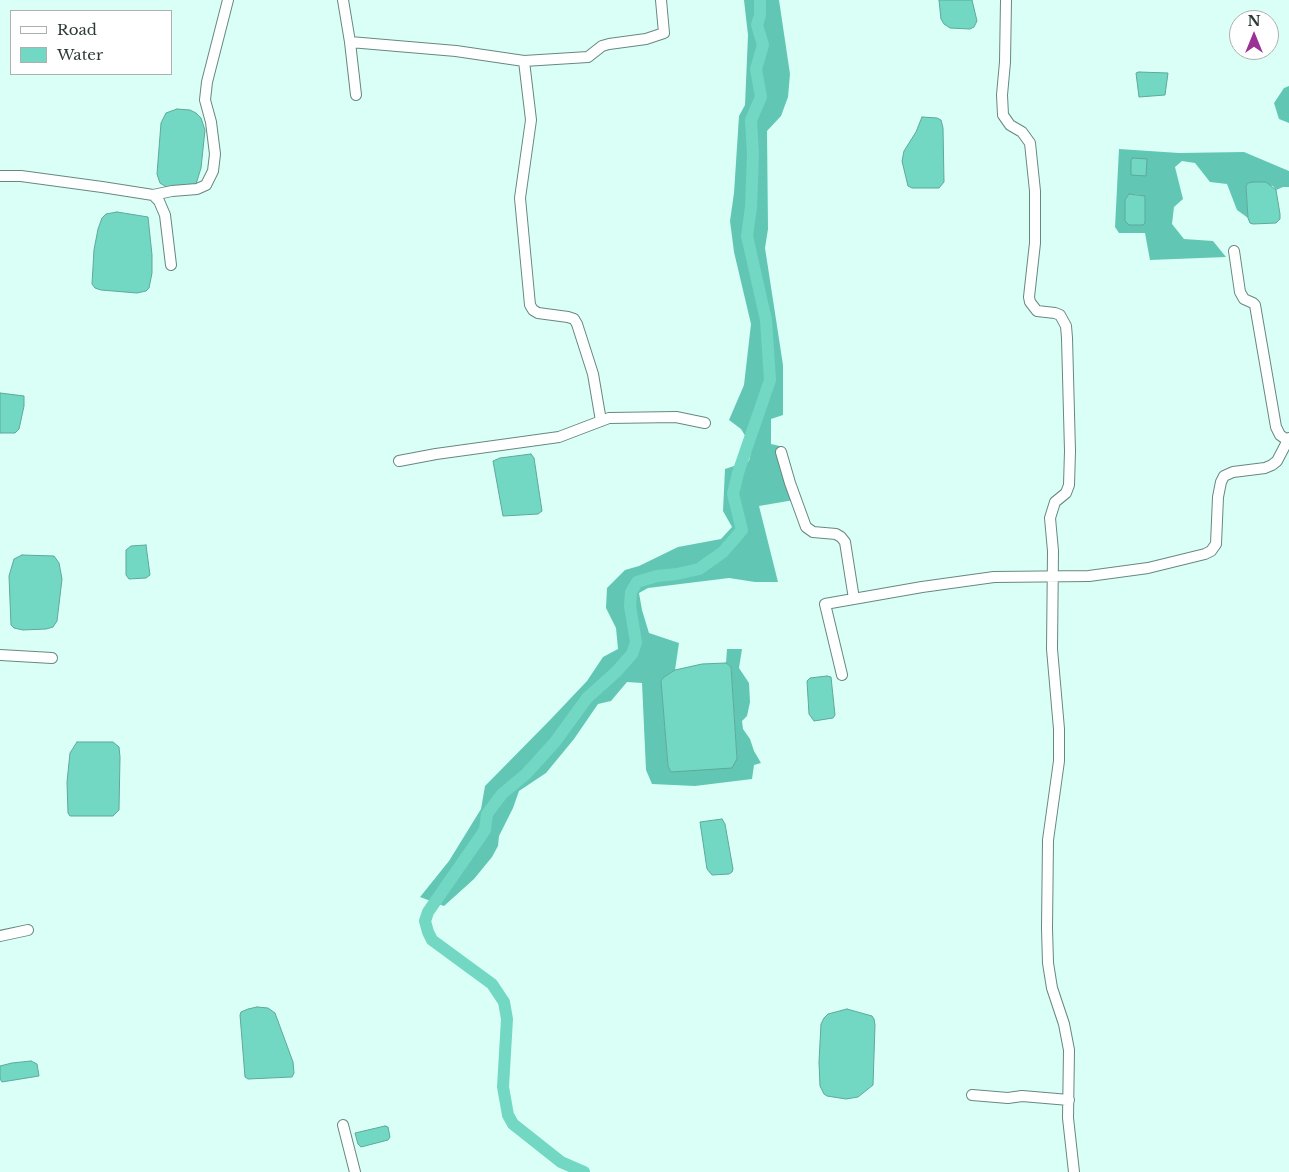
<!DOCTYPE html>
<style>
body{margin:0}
#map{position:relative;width:1289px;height:1172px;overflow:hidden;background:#dafff6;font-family:"Libre Baskerville",serif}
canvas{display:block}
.legend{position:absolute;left:10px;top:10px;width:162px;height:65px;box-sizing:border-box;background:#fff;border:1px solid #abb1af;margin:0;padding:6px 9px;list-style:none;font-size:15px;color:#2d3b38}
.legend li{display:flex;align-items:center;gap:10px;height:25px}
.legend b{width:25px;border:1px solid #abb1af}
.north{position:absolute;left:1229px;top:10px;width:50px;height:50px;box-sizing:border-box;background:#fff;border:1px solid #abb1af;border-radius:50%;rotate:0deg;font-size:14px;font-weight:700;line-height:20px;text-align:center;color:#2d3b38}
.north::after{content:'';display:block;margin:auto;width:18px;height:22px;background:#9a3296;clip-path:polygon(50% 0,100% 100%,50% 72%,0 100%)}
</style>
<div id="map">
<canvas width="1289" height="1172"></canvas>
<ul class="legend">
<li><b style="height:6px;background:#fff"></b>Road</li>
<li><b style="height:14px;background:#72d8c4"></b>Water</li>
</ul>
<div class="north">N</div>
</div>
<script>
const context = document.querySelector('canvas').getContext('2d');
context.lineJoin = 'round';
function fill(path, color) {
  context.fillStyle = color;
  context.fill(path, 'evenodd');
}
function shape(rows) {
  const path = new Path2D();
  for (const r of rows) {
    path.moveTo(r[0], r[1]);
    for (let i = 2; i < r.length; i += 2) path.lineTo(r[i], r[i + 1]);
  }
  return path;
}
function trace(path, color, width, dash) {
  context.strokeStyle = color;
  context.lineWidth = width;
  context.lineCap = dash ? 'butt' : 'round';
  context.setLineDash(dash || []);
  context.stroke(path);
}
const forest = shape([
 [744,0,779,0,790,74,788,97,781,116,767,131,768,229,765,248,783,365,783,415,771,419,771,444,784,447,794,500,759,506,778,582,755,582,729,578,648,588,639,593,642,610,649,633,679,643,675,670,664,677,661,681,668,766,671,771,737,759,731,667,726,663,727,649,742,649,739,668,749,683,750,702,747,716,742,721,743,729,750,739,754,751,761,763,754,765,752,779,695,786,652,784,646,770,642,683,627,682,611,701,598,704,574,739,546,773,519,791,513,808,499,836,498,846,492,857,474,879,444,906,420,897,449,861,481,809,485,786,550,720,587,681,603,657,618,649,616,628,606,608,607,588,625,570,639,566,678,547,721,539,732,527,723,511,725,469,749,461,752,447,741,429,729,420,744,385,751,324,734,252,730,221,734,193,739,116,745,105,748,35],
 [1289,86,1289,123,1279,119,1274,103,1284,88],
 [1119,149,1179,153,1244,152,1289,171,1289,187,1283,187,1276,190,1273,186,1253,182,1248,183,1246,186,1248,218,1237,210,1227,184,1210,182,1195,163,1182,161,1175,167,1183,199,1174,207,1172,224,1184,239,1213,241,1226,257,1150,260,1145,233,1119,233,1115,227],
 [1129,194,1140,195,1143,225,1127,224,1125,200]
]);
const water = shape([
 [939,0,972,0,977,21,974,27,970,29,950,28,944,24,941,19,939,0],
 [1139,72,1168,73,1165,95,1139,97,1136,73,1139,72],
 [177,109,190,110,196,113,201,118,205,130,201,168,196,184,184,188,168,188,160,183,157,174,161,123,166,113,177,109],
 [922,117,937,118,941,120,943,128,944,182,939,188,912,188,908,186,902,161,904,151,916,132,922,117],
 [1133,158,1147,159,1146,176,1131,175,1131,160,1133,158],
 [1253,182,1266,182,1276,190,1280,214,1280,219,1276,223,1253,224,1250,223,1248,218,1246,186,1248,183,1253,182],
 [1129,194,1145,196,1145,223,1143,225,1129,225,1125,221,1125,200,1129,194],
 [117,212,148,217,152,255,152,273,149,288,146,291,137,293,101,290,95,288,92,284,94,250,98,229,102,218,106,214,117,212],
 [0,393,24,396,24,406,19,429,15,433,0,433,0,393],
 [531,454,534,458,542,511,538,514,503,516,493,461,500,458,531,454],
 [146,545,150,575,146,578,129,579,126,575,126,550,131,546,146,545],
 [22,555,54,556,59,563,62,579,57,621,53,627,46,629,23,630,14,628,11,625,9,576,14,559,22,555],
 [726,663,731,667,737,759,732,768,671,772,668,766,661,681,664,677,675,670,702,664,726,663],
 [827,676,831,677,835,715,833,718,814,721,809,714,807,681,810,678,827,676],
 [77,742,113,742,119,747,120,757,119,810,113,816,70,816,68,813,67,782,70,753,77,742],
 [722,819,725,824,733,869,732,872,729,874,712,875,707,869,700,822,722,819],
 [257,1007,268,1008,275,1013,293,1062,294,1073,292,1077,248,1079,245,1077,240,1015,241,1012,248,1009,257,1007],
 [847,1009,872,1016,874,1019,875,1025,873,1085,858,1097,846,1099,827,1096,824,1094,820,1086,819,1062,821,1024,824,1018,828,1014,847,1009],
 [31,1061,37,1064,39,1076,2,1082,0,1079,0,1066,12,1063,31,1061],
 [385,1126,388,1127,390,1137,388,1140,361,1147,358,1144,355,1133,385,1126]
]);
const canal = shape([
 [584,1172,561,1162,513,1124,508,1115,503,1087,507,1019,504,1002,492,984,432,940,428,932,425,921,428,912,485,830,487,814,502,794,526,774,555,742,587,698,616,672,632,654,636,642,630,606,631,592,637,582,657,576,677,574,699,569,723,552,742,530,733,494,738,473,770,380,766,320,747,236,751,207,753,154,751,120,761,97,756,69,763,45,757,25,760,15,760,0]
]);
const minor = shape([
 [343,0,350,42,356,95],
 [1006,0,1005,62,1002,95,1003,115,1010,125,1022,132,1030,143,1035,191,1035,243,1029,297,1030,302,1037,311,1055,313,1060,315,1066,326,1067,338,1070,451,1069,485,1066,493,1055,502,1050,518,1053,551,1052,649,1059,729,1059,761,1048,840,1047,928,1048,963,1052,988,1064,1024,1069,1050,1068,1118,1074,1172],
 [350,42,456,51,524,61,588,57,602,46,609,44,646,39,664,33,661,0],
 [524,61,531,120,520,198,530,305,533,310,538,313,568,317,574,319,577,324,593,374,601,421],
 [0,176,21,176,102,187,153,195,159,201,165,215,171,265],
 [153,195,172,191,197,189,206,185,213,171,215,154,211,122,205,100,207,82,228,0],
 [1234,251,1240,292,1244,299,1253,303,1255,305,1276,427,1280,435,1287,440],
 [781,452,790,483,806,527,813,532,836,534,841,537,845,542,854,599],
 [399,461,436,454,559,437,609,418,676,417,705,423],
 [0,655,52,658],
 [842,675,825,604,922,587,994,577,1089,576,1148,568,1205,554,1211,551,1216,544,1218,497,1221,482,1224,476,1233,472,1265,468,1272,465,1277,461,1289,438],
 [0,936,28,930],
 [972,1095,1008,1098,1022,1096,1069,1100],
 [343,1125,355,1172]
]);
fill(forest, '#61c7b4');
fill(water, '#72d8c4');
trace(water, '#5da99a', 1);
trace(canal, '#72d8c4', 12);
trace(minor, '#678881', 12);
trace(minor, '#fff', 10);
</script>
